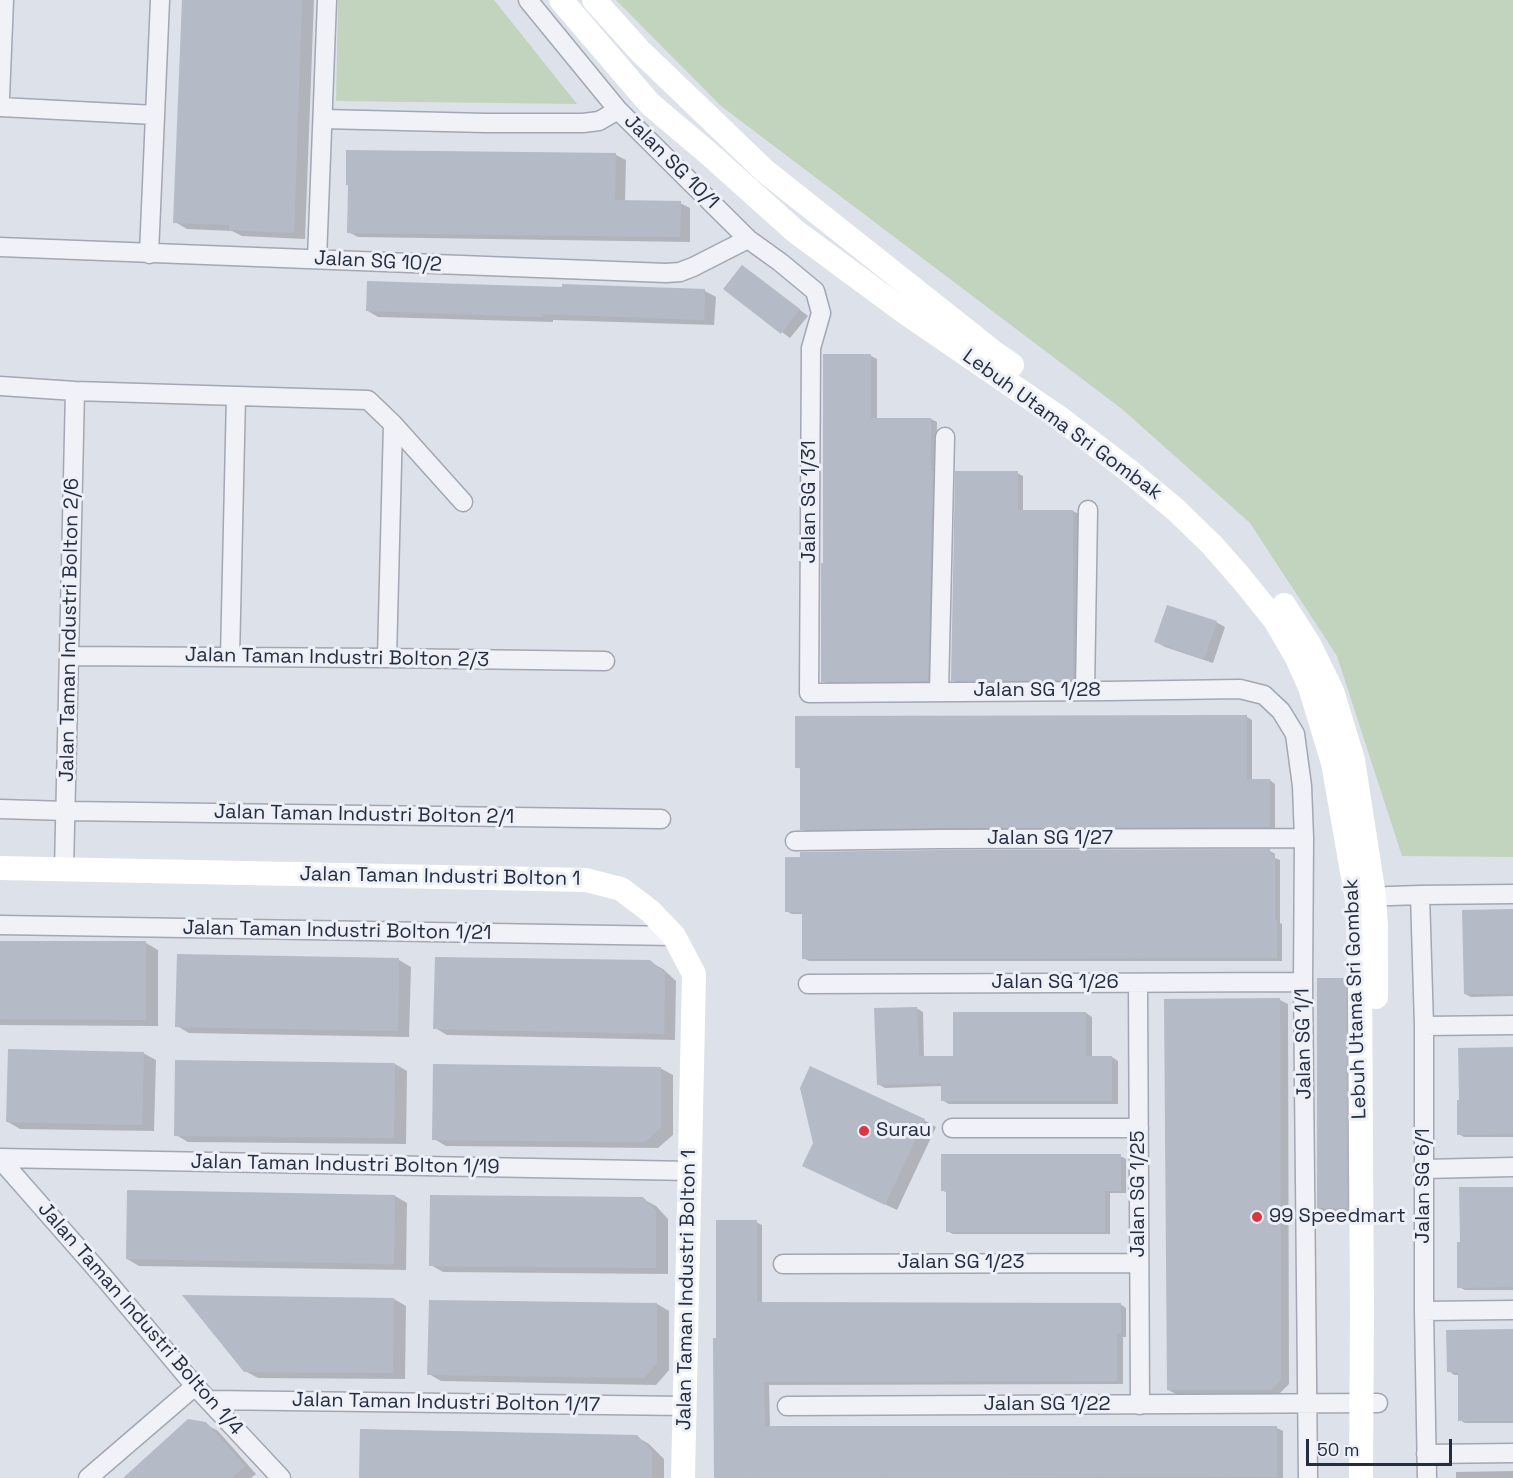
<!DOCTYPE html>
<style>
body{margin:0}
#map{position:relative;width:1513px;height:1478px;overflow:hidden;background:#dde1e9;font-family:"Space Grotesk",sans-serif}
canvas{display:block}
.scale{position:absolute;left:1306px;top:1439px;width:146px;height:27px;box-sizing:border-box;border:3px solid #252d41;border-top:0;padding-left:8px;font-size:18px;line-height:21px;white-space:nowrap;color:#252d41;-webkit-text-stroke:4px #edf0f6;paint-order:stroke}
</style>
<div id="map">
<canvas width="1513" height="1478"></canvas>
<div class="scale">50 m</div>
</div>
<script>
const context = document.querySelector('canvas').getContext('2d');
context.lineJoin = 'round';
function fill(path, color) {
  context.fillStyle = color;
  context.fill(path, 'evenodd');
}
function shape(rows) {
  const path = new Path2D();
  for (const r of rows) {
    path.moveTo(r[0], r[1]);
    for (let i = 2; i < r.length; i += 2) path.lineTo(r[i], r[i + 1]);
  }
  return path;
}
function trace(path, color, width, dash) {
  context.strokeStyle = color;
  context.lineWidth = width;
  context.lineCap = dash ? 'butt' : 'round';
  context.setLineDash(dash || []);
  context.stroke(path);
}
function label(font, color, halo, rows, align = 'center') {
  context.font = font + ' "Space Grotesk",sans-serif';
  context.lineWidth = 6;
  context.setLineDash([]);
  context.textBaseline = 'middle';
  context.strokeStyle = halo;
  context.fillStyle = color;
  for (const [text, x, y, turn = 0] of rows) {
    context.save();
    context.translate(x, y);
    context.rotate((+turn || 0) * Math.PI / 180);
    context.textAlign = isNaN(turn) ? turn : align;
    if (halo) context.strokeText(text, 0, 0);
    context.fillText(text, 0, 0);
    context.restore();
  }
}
const green = shape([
 [338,0,494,0,577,104,336,101],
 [616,0,1513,0,1513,857,1402,856,1337,656,1250,523,1122,409,721,106]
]);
const shadow = shape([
 [183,0,314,0,305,239,242,236,232,231,187,229,175,222],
 [616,155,626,160,625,202,680,203,690,208,690,242,358,237,348,232],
 [751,272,808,316,790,338,782,332],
 [705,291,716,297,714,325,553,320,553,322,378,317,368,311],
 [871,356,877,359,877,419,931,419,937,422,933,683,828,684,822,681,824,564],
 [1017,473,1023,476,1023,511,1073,511,1079,514,1079,682,958,683,952,680],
 [1216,622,1225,627,1213,663,1165,647,1156,642],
 [1247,717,1252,720,1252,780,1270,780,1275,784,1275,829,807,832,801,829,801,769,797,767],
 [1270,851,1275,854,1275,858,1280,860,1280,923,1282,924,1282,961,809,961,803,958,803,914,792,914,786,911,801,859],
 [1513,911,1513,996,1471,997,1465,994],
 [0,942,146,943,158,950,158,1026,0,1025],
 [399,960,411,967,409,1037,189,1033,177,1026],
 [650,962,663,969,676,981,675,1040,447,1035,435,1028],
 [1345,980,1357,987,1358,1215,1330,1215,1318,1208],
 [1166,1000,1280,1000,1288,1004,1289,1384,1279,1394,1176,1394,1168,1390],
 [916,1008,923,1012,924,1057,955,1057,955,1013,1086,1013,1092,1017,1092,1057,1112,1057,1118,1061,1118,1104,949,1104,942,1100,942,1086,885,1088,878,1084],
 [1513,1049,1513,1137,1464,1137,1459,1134],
 [143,1053,156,1060,154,1131,20,1129,8,1122],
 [395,1064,407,1071,406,1144,188,1142,176,1135],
 [660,1068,673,1075,673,1135,658,1148,446,1146,434,1139],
 [924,1120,936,1127,897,1210,804,1166],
 [1120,1156,1126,1159,1126,1193,1110,1193,1110,1234,953,1234,947,1231,947,1193,942,1190],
 [1513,1188,1513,1290,1465,1290,1459,1287],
 [395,1196,407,1203,406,1270,139,1266,127,1259],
 [643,1199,656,1206,668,1219,668,1274,443,1272,431,1265],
 [756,1222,762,1225,762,1304,1120,1304,1126,1308,1126,1337,1123,1337,1123,1384,769,1385,770,1427,1277,1428,1283,1431,1283,1478,715,1478,717,1340],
 [394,1299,406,1306,405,1379,258,1378,245,1371],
 [657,1304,669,1311,669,1370,656,1385,441,1381,429,1374],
 [1513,1331,1513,1423,1465,1423,1460,1420,1459,1375,1454,1375,1449,1371],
 [205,1424,218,1431,256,1474,251,1478,125,1478],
 [637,1437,649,1444,664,1459,664,1478,361,1478],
 [1513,1471,1513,1478,1456,1478,1456,1472]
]);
const building = shape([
 [182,0,302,0,294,233,229,230,229,225,173,223],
 [346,150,616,153,615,200,681,201,680,237,347,233,348,185,346,185],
 [742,265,800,309,781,334,723,289],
 [367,281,562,287,562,284,705,289,704,320,542,314,542,317,366,311],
 [823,354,871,354,871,418,931,418,931,471,933,471,928,681,821,682,821,563,823,563],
 [955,471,1018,471,1018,510,1073,510,1073,680,951,681],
 [1167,605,1217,621,1204,659,1154,642],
 [1247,715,1247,779,1270,779,1270,827,939,828,800,830,800,768,795,768,795,716],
 [1270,849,1270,855,1275,855,1275,920,1277,920,1277,958,802,959,802,912,785,912,785,857,800,857,800,852,939,850],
 [1513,909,1513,994,1464,994,1462,910],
 [0,941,146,941,146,1020,0,1019],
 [177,954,399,958,398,1031,175,1027],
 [435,957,650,960,665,973,664,1034,433,1029],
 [1317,978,1346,978,1347,1208,1317,1208],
 [1280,998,1281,1380,1271,1390,1167,1390,1164,999],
 [917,1007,919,1056,953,1056,953,1012,1086,1012,1086,1056,1112,1056,1112,1101,941,1101,941,1083,877,1085,874,1008],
 [1513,1047,1513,1134,1457,1135,1457,1100,1459,1100,1458,1048],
 [8,1049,144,1052,142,1125,6,1122],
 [175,1060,395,1063,394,1138,174,1136],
 [433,1064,661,1067,661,1128,645,1142,432,1140],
 [810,1066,925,1119,885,1205,802,1166,813,1143,800,1088],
 [941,1154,1121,1154,1121,1191,1105,1191,1105,1232,946,1232,946,1191,941,1191],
 [1459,1187,1513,1187,1513,1287,1457,1288,1457,1242,1460,1242],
 [127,1190,395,1195,394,1264,126,1259],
 [430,1195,643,1197,656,1211,656,1268,429,1266],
 [716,1220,757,1220,757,1302,1121,1303,1121,1334,1117,1334,1117,1381,764,1382,765,1426,1277,1426,1277,1477,714,1478,713,1338,716,1338],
 [182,1295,394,1298,393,1373,244,1372],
 [429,1300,657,1303,657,1363,644,1378,427,1375],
 [1513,1329,1513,1421,1458,1421,1458,1372,1447,1372,1446,1330],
 [188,1419,206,1422,245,1466,232,1478,123,1478],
 [360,1429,637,1435,652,1451,652,1478,359,1478]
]);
const street = shape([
 [528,0,618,110,748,239,780,262,815,291,821,313,811,348,809,693,1108,691,1240,689,1264,695,1281,711,1295,734,1302,786,1304,838,1303,982,1308,1478],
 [0,98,4,0],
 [0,107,155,115],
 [323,119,485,123,583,123,599,121,618,110],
 [0,247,666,273,680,272,693,267,748,239],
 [149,254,160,0],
 [317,259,327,0],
 [0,386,75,391,368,400,393,424,463,502],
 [69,656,387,658,605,661],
 [230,657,236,396],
 [387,658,393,424],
 [1085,691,1088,510],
 [939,692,945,437],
 [0,809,66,811,661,819],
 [795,841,939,839,1304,838],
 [64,870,75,391],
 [1420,895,1424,1026,1424,1311,1427,1478],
 [1362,897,1420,895,1513,894],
 [0,925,674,936],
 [1138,983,1140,1405],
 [808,984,1303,982],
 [1424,1026,1513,1025],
 [952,1128,1139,1128],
 [0,1158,690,1171],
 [0,1159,107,1281,195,1386,281,1478],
 [1424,1169,1513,1167],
 [783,1264,1139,1263],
 [1424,1311,1513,1310],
 [208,1400,685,1406],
 [787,1406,1378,1403],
 [1426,1454,1513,1453],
 [88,1478,195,1386]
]);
const secondary = shape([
 [561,0,650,104,708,153,795,231,906,313,1061,419,1128,470,1176,510,1212,545,1241,578,1275,620,1297,658,1310,687,1333,763,1357,900,1360,973,1362,1314,1361,1478],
 [594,0,641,52,765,171,992,351,1012,365],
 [1284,605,1309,644,1332,691,1353,760,1374,896,1376,927,1376,997],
 [0,868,586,880,621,889,650,911,674,936,694,974,683,1478]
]);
const markers = [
 [864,1131,6,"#db3542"],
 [1257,1217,6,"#db3542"]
];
const streetNames = [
 ["Jalan SG 10/1",671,162,45],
 ["Jalan SG 10/2",378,262,3],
 ["Lebuh Utama Sri Gombak",1062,425,36],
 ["Jalan SG 1/31",810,502,-90],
 ["Jalan Taman Industri Bolton 2/6",70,630,-89],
 ["Jalan Taman Industri Bolton 2/3",337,658,1],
 ["Jalan SG 1/28",1037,691],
 ["Jalan Taman Industri Bolton 2/1",364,815,1],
 ["Jalan SG 1/27",1050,839],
 ["Jalan Taman Industri Bolton 1",440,877,1],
 ["Jalan Taman Industri Bolton 1/21",337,931,1],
 ["Jalan SG 1/26",1055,983],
 ["Lebuh Utama Sri Gombak",1356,999,-92],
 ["Jalan SG 1/1",1304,1044,-91],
 ["Jalan Taman Industri Bolton 1/19",345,1165,1],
 ["Jalan SG 6/1",1424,1186,-90],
 ["Jalan SG 1/25",1139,1194,-90],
 ["Jalan SG 1/23",961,1263],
 ["Jalan Taman Industri Bolton 1",687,1290,-89],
 ["Jalan Taman Industri Bolton 1/4",140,1319,49],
 ["Jalan Taman Industri Bolton 1/17",446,1403,1],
 ["Jalan SG 1/22",1047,1405]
];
const poiNames = [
 ["Surau",876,1131],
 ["99 Speedmart",1269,1217]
];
fill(green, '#c2d3be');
fill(shadow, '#0003');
fill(building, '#b4bac6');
trace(street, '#a2a7b3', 21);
trace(street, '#f1f2f7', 18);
trace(secondary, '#fff', 24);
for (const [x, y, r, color] of markers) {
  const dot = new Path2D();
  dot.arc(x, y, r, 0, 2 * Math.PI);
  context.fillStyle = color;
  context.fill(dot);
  trace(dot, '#edf0f6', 2);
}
label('20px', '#252d41', '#edf0f6', streetNames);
label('20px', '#252d41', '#edf0f6', poiNames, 'left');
</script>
